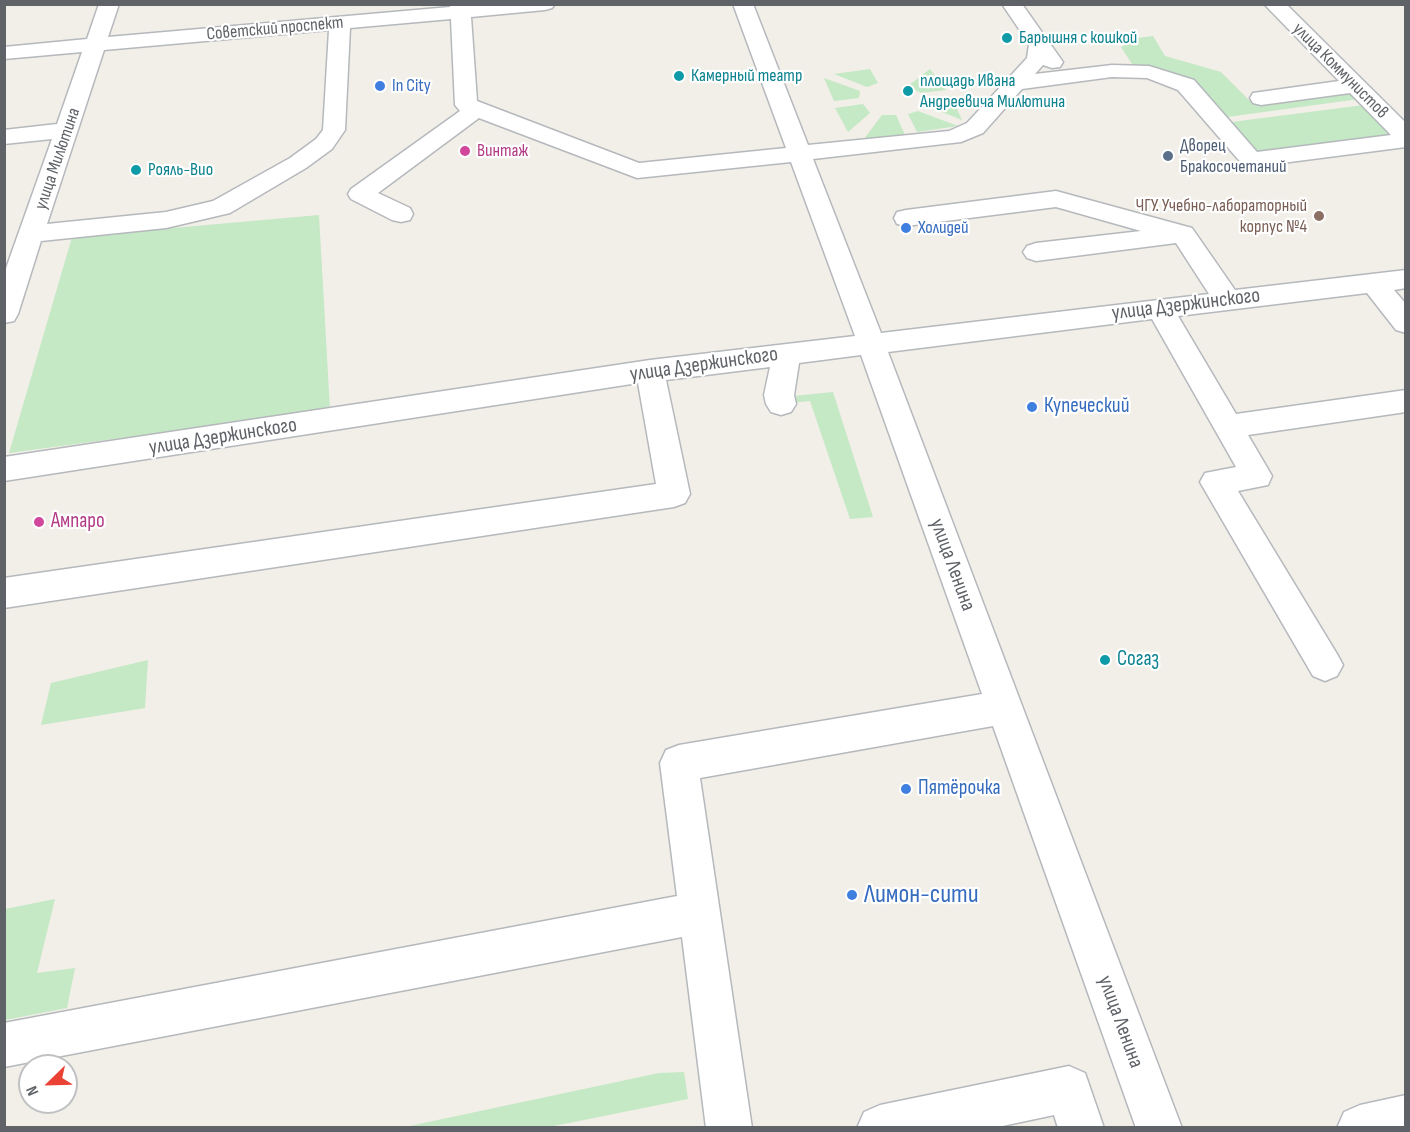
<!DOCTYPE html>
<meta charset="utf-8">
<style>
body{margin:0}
#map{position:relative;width:1410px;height:1132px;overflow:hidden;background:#f1efe8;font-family:"Sofia Sans Condensed",sans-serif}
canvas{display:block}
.frame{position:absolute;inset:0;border:6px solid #5f6368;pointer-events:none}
.north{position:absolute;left:18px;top:1054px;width:60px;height:60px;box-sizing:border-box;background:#fff;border:2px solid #bfc1c3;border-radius:50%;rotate:247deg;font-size:16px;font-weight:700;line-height:24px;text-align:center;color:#5f6368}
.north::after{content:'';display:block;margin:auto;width:21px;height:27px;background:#ea4335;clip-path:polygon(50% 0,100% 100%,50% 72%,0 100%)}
</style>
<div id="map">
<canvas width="1410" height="1132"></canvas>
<div class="frame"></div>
<div class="north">N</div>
</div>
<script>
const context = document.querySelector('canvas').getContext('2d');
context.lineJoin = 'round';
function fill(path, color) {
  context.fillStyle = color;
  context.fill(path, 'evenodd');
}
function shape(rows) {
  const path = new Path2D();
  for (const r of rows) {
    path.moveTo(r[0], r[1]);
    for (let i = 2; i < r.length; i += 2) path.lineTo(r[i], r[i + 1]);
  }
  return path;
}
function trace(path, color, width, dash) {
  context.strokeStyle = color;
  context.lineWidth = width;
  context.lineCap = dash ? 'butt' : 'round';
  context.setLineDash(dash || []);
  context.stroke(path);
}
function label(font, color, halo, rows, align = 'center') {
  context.font = font + ' "Sofia Sans Condensed",sans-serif';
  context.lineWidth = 4.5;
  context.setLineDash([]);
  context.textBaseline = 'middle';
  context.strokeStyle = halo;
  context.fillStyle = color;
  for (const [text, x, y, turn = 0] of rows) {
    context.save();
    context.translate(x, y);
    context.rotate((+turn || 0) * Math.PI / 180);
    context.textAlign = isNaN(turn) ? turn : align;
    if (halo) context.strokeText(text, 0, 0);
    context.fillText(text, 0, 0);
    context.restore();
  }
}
const green = shape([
 [1153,36,1165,56,1221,72,1250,101,1349,89,1359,99,1220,118,1150,70,1132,64,1121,47,1137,38],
 [870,69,878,83,867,87,834,74],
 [930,69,946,90,921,93,908,86],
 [824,78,860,91,859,98,834,101],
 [951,96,962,120,924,105,922,98],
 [863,104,870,113,848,132,835,108],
 [1364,105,1397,136,1253,156,1224,123],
 [918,111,958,126,917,132,908,114],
 [882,115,896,115,905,135,864,139],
 [319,215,330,410,9,453,72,237],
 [833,392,873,517,850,519,810,401,781,404,784,397],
 [148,660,145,708,41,725,51,683],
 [55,899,37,973,75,968,67,1008,5,1020,5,909],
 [684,1072,688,1099,549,1127,405,1127,659,1073]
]);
const minor = shape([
 [99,4,119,4,108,37,450,7,450,4,555,4,552,8,545,10,471,17,477,101,639,163,786,148,733,4,753,4,808,145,949,131,967,123,1027,58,1029,44,1002,4,1022,4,1063,62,1060,67,1052,68,1043,65,1035,74,1112,65,1149,66,1194,80,1257,152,1391,135,1350,93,1261,105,1253,103,1250,98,1253,93,1339,81,1264,4,1286,4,1406,123,1406,147,1251,167,1243,165,1178,90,1147,78,1112,77,1022,89,983,133,961,142,813,159,881,333,1209,294,1176,243,1036,261,1027,258,1023,252,1027,246,1036,243,1141,231,1056,207,906,226,897,224,894,218,897,212,906,210,1056,191,1192,228,1235,290,1406,270,1406,288,1394,290,1406,304,1406,333,1396,330,1367,293,1178,316,1236,414,1406,390,1406,412,1248,435,1272,476,1268,485,1238,491,1337,654,1343,665,1337,676,1325,681,1313,676,1200,482,1205,473,1236,467,1152,319,888,352,1182,1128,1136,1128,993,726,700,778,752,1128,706,1128,682,937,4,1067,4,1023,677,896,660,763,666,750,679,745,982,694,861,355,799,363,794,395,796,404,791,412,781,415,771,412,766,404,764,395,770,367,666,380,690,494,685,503,674,507,4,608,4,578,656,484,638,383,4,481,4,457,650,360,855,336,791,162,637,178,479,118,378,193,410,208,413,214,410,220,401,222,392,220,351,199,348,194,351,189,460,111,455,105,451,19,350,28,345,130,332,149,306,168,230,213,166,228,41,241,18,314,14,321,4,323,4,274,52,139,4,144,4,130,57,124,82,52,4,59,4,47,87,39,99,4],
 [329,30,323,130,316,139,290,158,213,201,166,212,47,224,104,50,329,30],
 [1069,1066,1085,1073,1104,1128,1058,1128,1054,1115,993,1128,857,1128,864,1112,880,1105,1069,1066],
 [1406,1095,1406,1128,1337,1128,1344,1112,1360,1105,1406,1095]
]);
const markers = [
 [1007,38,6,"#0f9aa8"],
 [679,76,6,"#0f9aa8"],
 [380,86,6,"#3f7fe0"],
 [908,91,6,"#0f9aa8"],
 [465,151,6,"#d1479c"],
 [1168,156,6,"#5c6f8a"],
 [136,170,6,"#0f9aa8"],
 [1319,216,6,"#8d6e63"],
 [906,228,6,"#3f7fe0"],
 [1032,407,6,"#3f7fe0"],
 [39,522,6,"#d1479c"],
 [1105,660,6,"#0f9aa8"],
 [906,789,6,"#3f7fe0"],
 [852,895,6,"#3f7fe0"]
];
const farStreetnames = [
 ["Советский проспект",275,29,-5],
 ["улица Коммунистов",1340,71,45],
 ["улица Милютина",58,159,-71]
];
const farCulturenames = [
 ["Барышня с кошкой",1019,38],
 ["Камерный театр",691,76],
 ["площадь Ивана",920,81],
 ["Андреевича Милютина",920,102],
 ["Рояль-Вио",148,170]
];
const farShopnames = [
 ["In City",392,86],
 ["Холидей",918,228]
];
const farServicenames = [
 ["Дворец",1180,146],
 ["Бракосочетаний",1180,167]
];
const farHotelnames = [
 ["Винтаж",477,151]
];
const farEducationnames = [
 ["ЧГУ. Учебно-лабораторный",1307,206],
 ["корпус №4",1307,227]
];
const streetNames = [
 ["улица Дзержинского",1186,305,-7],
 ["улица Дзержинского",704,365,-8],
 ["улица Дзержинского",223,437,-9],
 ["улица Ленина",952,565,70],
 ["улица Ленина",1120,1022,70]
];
const shopNames = [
 ["Купеческий",1044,407],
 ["Пятёрочка",918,789]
];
const hotelNames = [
 ["Ампаро",51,522]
];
const cultureNames = [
 ["Согаз",1117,660]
];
const nearShopnames = [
 ["Лимон-сити",864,895]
];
fill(green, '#c5e8c5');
trace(minor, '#b5b8bc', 3);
fill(minor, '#fff');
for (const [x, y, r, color] of markers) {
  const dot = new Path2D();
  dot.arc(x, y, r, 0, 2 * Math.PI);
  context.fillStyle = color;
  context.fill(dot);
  trace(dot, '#fff', 2);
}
label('18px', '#5f6368', '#fff', farStreetnames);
label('18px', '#0d838f', '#fff', farCulturenames, 'left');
label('18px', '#366cbe', '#fff', farShopnames, 'left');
label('18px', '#4e5e75', '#fff', farServicenames, 'left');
label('18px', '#b23c85', '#fff', farHotelnames, 'left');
label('18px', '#785e54', '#fff', farEducationnames, 'right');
label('21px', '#5f6368', '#fff', streetNames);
label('21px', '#366cbe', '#fff', shopNames, 'left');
label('21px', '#b23c85', '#fff', hotelNames, 'left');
label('21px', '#0d838f', '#fff', cultureNames, 'left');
label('26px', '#366cbe', '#fff', nearShopnames, 'left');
</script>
